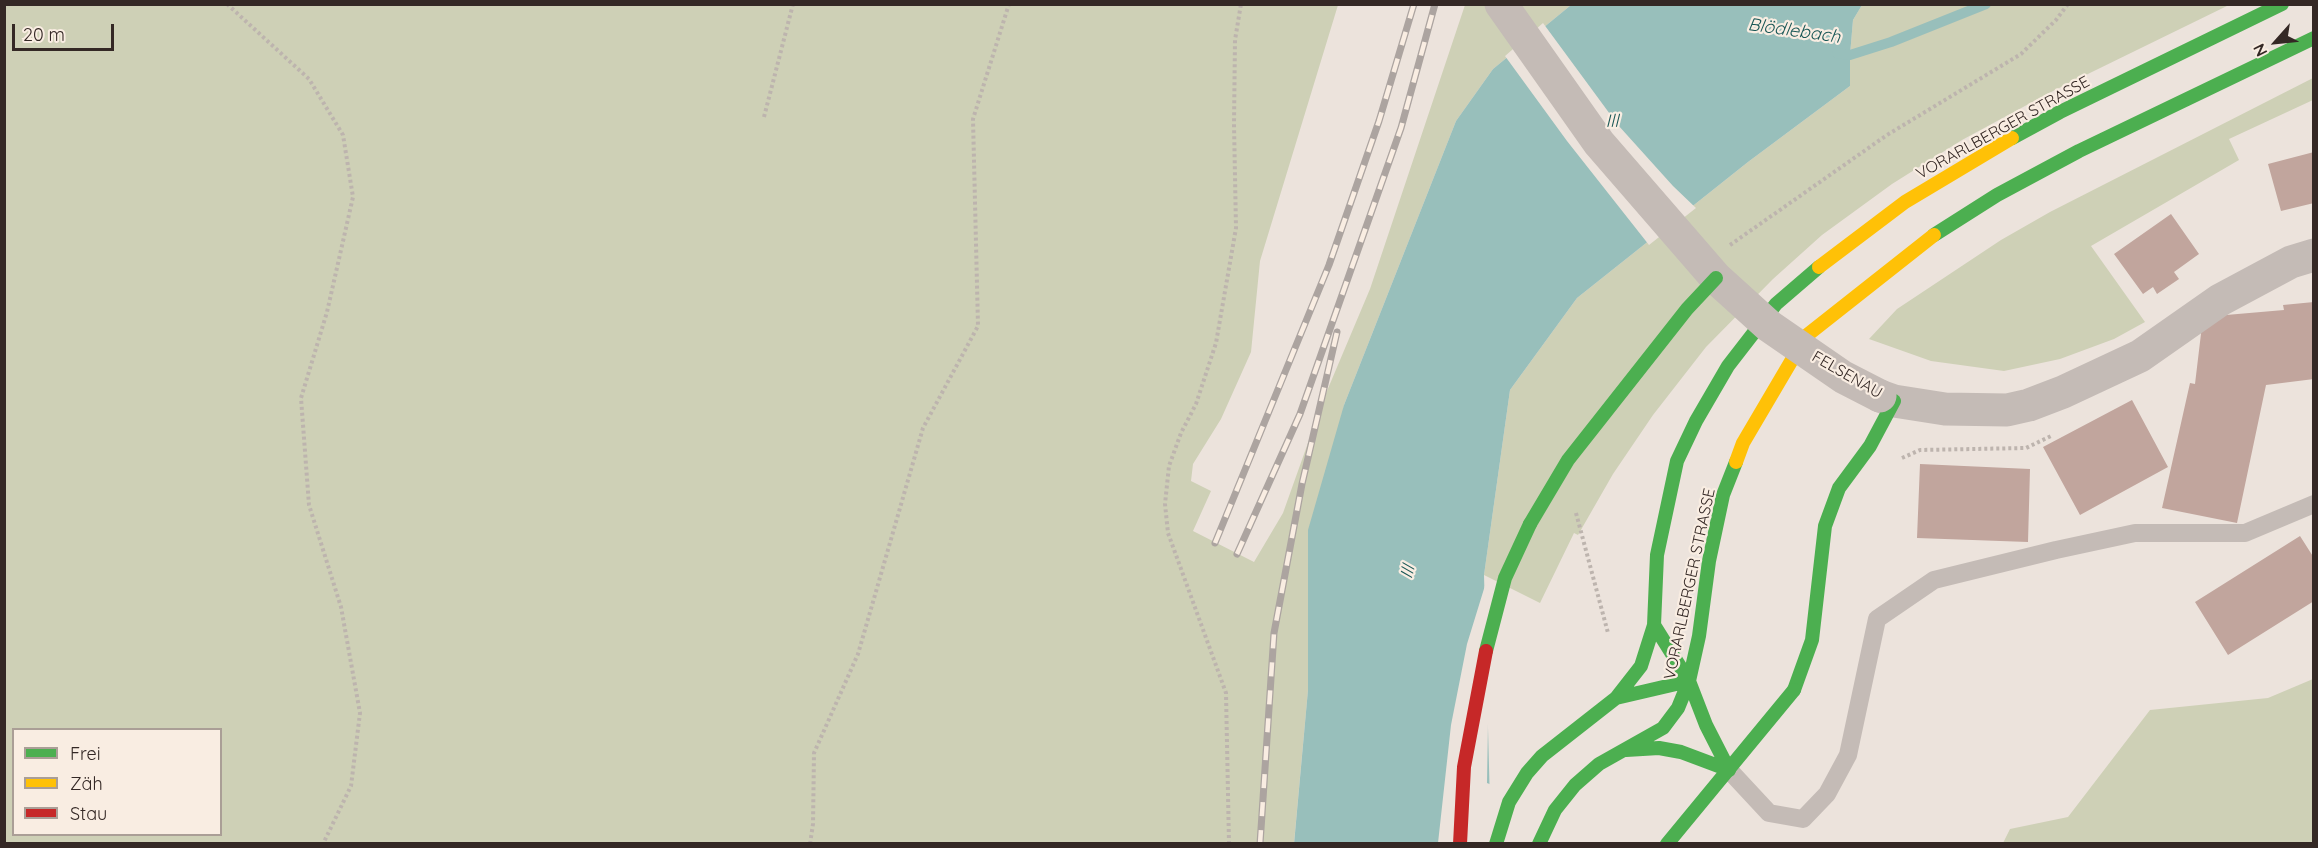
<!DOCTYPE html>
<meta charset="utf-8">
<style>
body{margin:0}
#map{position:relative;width:2318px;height:848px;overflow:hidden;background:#ece3dc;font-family:Quicksand,sans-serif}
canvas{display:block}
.frame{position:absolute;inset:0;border:6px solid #342825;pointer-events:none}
.legend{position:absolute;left:12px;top:728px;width:210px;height:108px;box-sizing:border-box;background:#f9ede2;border:2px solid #aa9e96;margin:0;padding:8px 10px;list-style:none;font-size:18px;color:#342825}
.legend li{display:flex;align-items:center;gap:12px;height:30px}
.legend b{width:30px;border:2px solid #aa9e96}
.north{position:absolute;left:2246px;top:12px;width:60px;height:60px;-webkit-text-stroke:4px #f9ede2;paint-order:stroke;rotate:243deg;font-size:16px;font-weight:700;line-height:24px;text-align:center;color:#342825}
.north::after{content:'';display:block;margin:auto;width:21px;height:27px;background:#342825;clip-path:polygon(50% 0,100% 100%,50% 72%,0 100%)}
.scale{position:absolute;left:12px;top:24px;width:102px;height:27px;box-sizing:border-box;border:3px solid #342825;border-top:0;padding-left:8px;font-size:18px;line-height:21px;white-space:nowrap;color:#342825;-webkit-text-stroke:4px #f9ede2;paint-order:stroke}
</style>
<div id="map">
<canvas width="2318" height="848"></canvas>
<div class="frame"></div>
<ul class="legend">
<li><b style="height:8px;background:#4caf50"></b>Frei</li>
<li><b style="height:8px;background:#ffc107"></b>Zäh</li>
<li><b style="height:8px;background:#c62828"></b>Stau</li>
</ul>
<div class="north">N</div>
<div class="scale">20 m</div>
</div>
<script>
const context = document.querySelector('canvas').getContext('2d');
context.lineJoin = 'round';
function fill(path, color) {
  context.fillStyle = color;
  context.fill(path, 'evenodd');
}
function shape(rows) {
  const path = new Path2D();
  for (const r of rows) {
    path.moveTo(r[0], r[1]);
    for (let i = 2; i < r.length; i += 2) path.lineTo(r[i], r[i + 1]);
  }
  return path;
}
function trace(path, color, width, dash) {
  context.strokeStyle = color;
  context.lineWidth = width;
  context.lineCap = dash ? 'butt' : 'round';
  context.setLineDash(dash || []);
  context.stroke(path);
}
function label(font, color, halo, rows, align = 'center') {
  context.font = font + ' Quicksand,sans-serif';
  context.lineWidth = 4.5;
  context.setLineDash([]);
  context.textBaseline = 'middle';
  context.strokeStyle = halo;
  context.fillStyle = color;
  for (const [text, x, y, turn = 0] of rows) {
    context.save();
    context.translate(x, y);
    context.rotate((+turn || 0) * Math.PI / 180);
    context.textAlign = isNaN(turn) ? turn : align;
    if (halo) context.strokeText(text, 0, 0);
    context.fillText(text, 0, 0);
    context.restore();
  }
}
const green = shape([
 [5,5,1338,5,1260,261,1251,352,1221,419,1193,464,1191,481,1211,491,1193,531,1254,562,1283,513,1324,398,1370,289,1465,5,1571,5,1493,69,1456,121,1344,405,1308,690,1294,843,5,844],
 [14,730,220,730,220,834,14,834],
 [1862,5,2229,5,2049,93,1962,140,1892,184,1822,235,1773,279,1706,347,1653,415,1613,474,1578,535,1574,533,1540,603,1484,575,1510,390,1577,298,1748,162,1850,86,1850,55,1853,20],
 [2313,78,2313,100,2229,139,2239,160,2091,246,2145,322,2114,339,2060,359,2004,371,1931,361,1869,339,1897,309,2001,240,2050,212],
 [2313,679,2313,843,2003,843,2010,829,2068,817,2150,710,2268,698]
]);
const water = shape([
 [1571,5,1862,5,1853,20,1850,55,1850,86,1748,162,1577,298,1510,390,1484,575,1491,843,1294,844,1308,690,1308,530,1344,405,1456,121,1493,69]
]);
const pier = shape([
 [1543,23,1618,125,1673,186,1696,208,1649,245,1567,141,1505,56],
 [1487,579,1491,713,1488,724,1487,783,1492,785,1494,844,1438,843,1451,725,1467,644]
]);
const stream = shape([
 [1837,53,1850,55,1891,42,1986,4]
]);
const building = shape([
 [2314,152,2314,203,2281,211,2268,164],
 [2171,214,2199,254,2174,272,2179,279,2157,294,2153,287,2143,294,2114,254],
 [2314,302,2314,379,2266,385,2237,523,2162,508,2190,383,2195,384,2203,317,2284,310,2283,305],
 [2132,400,2168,467,2080,515,2043,447],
 [1920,464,2030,469,2028,542,1917,538],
 [2300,536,2314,558,2314,601,2228,655,2195,602]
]);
const path = shape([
 [227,4,309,79,343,135,353,197,327,312,301,398,309,505,341,607,360,713,351,786,323,844],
 [764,117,793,4],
 [1730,245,1887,135,2021,54,2056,20,2068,4],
 [1902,458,1920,450,2026,448,2051,436],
 [1576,513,1608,633],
 [810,844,813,824,814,753,858,654,923,428,978,326,973,119,1009,4],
 [1229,844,1226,693,1168,533,1165,504,1169,466,1181,433,1196,404,1216,343,1236,228,1234,124,1235,40,1241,4]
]);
const lane = shape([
 [1729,770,1769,813,1803,819,1827,794,1848,755,1877,619,1934,580,2056,550,2135,533,2245,533,2314,504]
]);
const street = shape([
 [1880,396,1894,401,1945,409,2007,410,2029,405,2063,392,2140,356,2220,300,2291,262,2314,255]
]);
const fast = shape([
 [2012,138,2060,112,2282,4],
 [1934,235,1997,195,2079,151,2314,38],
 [1654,625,1689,681,1706,725,1729,770],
 [1486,651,1505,578,1530,524],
 [1794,690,1812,640,1825,526,1839,488,1870,446,1894,401],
 [1616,698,1689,681],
 [1626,750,1659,748,1681,752,1729,770],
 [1496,844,1509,802,1527,773,1542,756,1616,698,1641,666,1654,625,1657,555,1677,461,1696,421,1728,366,1776,304,1819,267],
 [1539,844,1555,810,1575,785,1599,764,1663,728,1678,708,1689,681,1699,636,1709,561,1723,495,1736,462]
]);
const slow = shape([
 [1819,267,1905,202,2012,138],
 [1736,462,1743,443,1806,336,1934,235]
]);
const jam = shape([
 [1460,844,1464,767,1486,651]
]);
const rail = shape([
 [1215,543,1329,265,1379,121,1414,4],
 [1237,554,1300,414,1401,128,1435,4],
 [1260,844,1274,633,1302,484,1337,332]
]);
const streetBridge = shape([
 [1501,4,1599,143,1716,278,1769,326,1843,377,1880,396]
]);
const fastBridge = shape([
 [1530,524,1568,460,1687,309,1716,278],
 [1667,844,1794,690]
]);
const streetNames = [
 ["VORARLBERGER STRASSE",2003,128,-29],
 ["FELSENAU",1847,375,30],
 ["VORARLBERGER STRASSE",1690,584,-78]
];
const waterNames = [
 ["Blödlebach",1794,31,8],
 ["Ill",1612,122],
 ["Ill",1408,572,-74]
];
fill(green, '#ced0b6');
fill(water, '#98bfbb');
fill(pier, '#ece3dc');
trace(stream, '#98bfbb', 10);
fill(building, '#c1a59d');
trace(path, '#bdb4ae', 4, [3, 3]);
trace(lane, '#c4bbb6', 18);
trace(street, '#c4bbb6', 33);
trace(fast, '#4caf50', 14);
trace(slow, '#ffc107', 14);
trace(jam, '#c62828', 14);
trace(rail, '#aca4a0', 7);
trace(rail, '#f9ede2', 4.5, [14]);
trace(streetBridge, '#c4bbb6', 33);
trace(fastBridge, '#4caf50', 14);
label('16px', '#342825', '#f9ede2', streetNames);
label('italic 18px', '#195756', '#f9ede2', waterNames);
</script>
